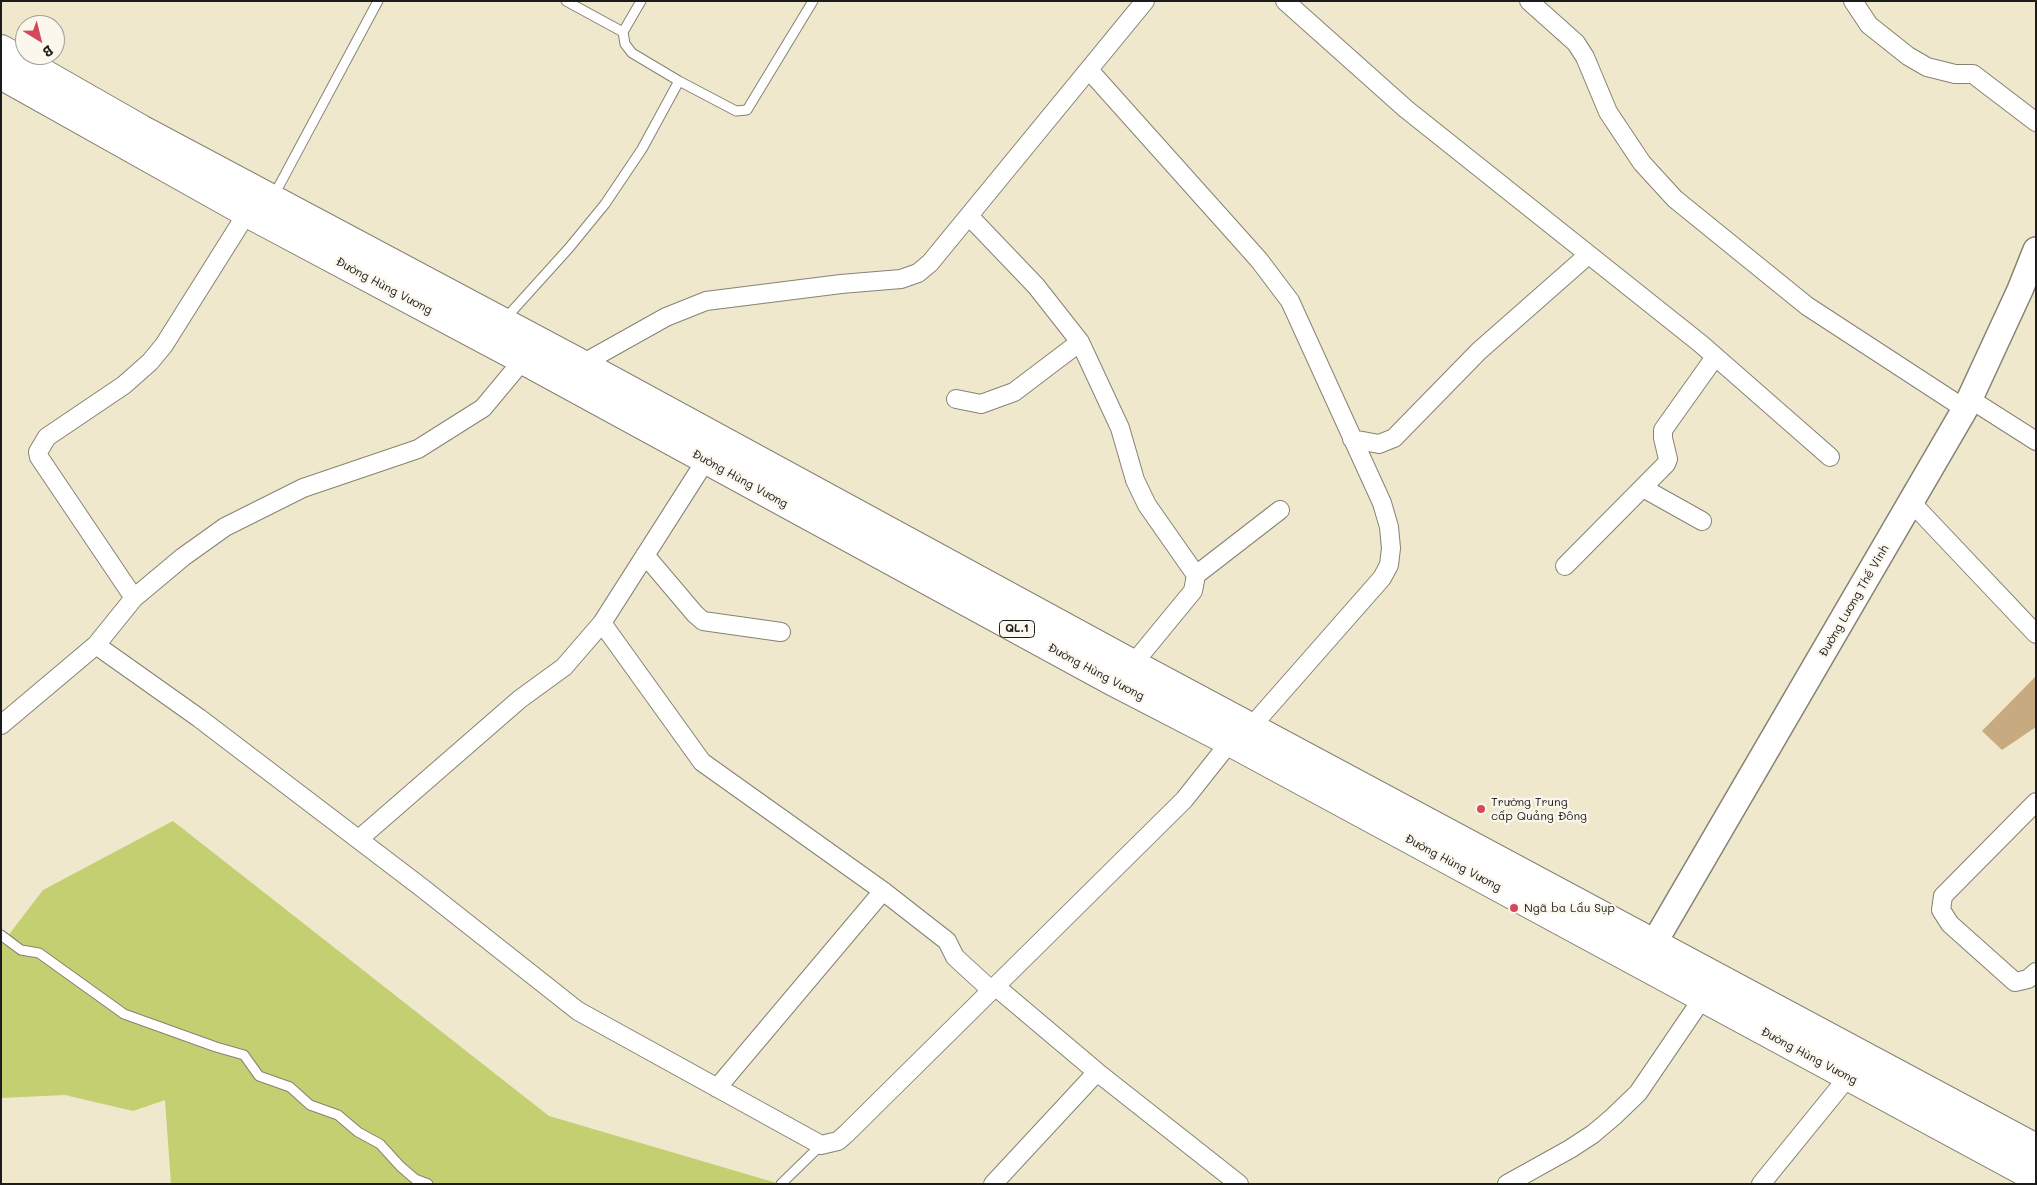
<!DOCTYPE html>
<meta charset="utf-8">
<style>
body{margin:0}
#map{position:relative;width:2037px;height:1185px;overflow:hidden;background:#efe8cc;font-family:Mali,sans-serif}
canvas{display:block}
.frame{position:absolute;inset:0;border:2px solid #1c1c1c;pointer-events:none}
.north{position:absolute;left:15px;top:15px;width:50px;height:50px;box-sizing:border-box;background:#fbf7ec;border:1px solid #a29f99;border-radius:50%;rotate:144deg;font-size:14px;font-weight:700;line-height:20px;text-align:center;color:#1c1c1c}
.north::after{content:'';display:block;margin:auto;width:18px;height:22px;background:#d1495b;clip-path:polygon(50% 0,100% 100%,50% 72%,0 100%)}
</style>
<div id="map">
<canvas width="2037" height="1185"></canvas>
<div class="frame"></div>
<div class="north">B</div>
</div>
<script>
const context = document.querySelector('canvas').getContext('2d');
context.lineJoin = 'round';
function fill(path, color) {
  context.fillStyle = color;
  context.fill(path, 'evenodd');
}
function shape(rows) {
  const path = new Path2D();
  for (const r of rows) {
    path.moveTo(r[0], r[1]);
    for (let i = 2; i < r.length; i += 2) path.lineTo(r[i], r[i + 1]);
  }
  return path;
}
function trace(path, color, width, dash) {
  context.strokeStyle = color;
  context.lineWidth = width;
  context.lineCap = dash ? 'butt' : 'round';
  context.setLineDash(dash || []);
  context.stroke(path);
}
function label(font, color, halo, rows, align = 'center') {
  context.font = font + ' Mali,sans-serif';
  context.lineWidth = 4.5;
  context.setLineDash([]);
  context.textBaseline = 'middle';
  context.strokeStyle = halo;
  context.fillStyle = color;
  for (const [text, x, y, turn = 0] of rows) {
    context.save();
    context.translate(x, y);
    context.rotate((+turn || 0) * Math.PI / 180);
    context.textAlign = isNaN(turn) ? turn : align;
    if (halo) context.strokeText(text, 0, 0);
    context.fillText(text, 0, 0);
    context.restore();
  }
}
const green = shape([
 [173,821,549,1116,780,1184,171,1184,165,1100,133,1111,65,1095,1,1098,1,945,43,890]
]);
const building = shape([
 [2036,676,2036,727,2002,750,1982,731]
]);
const lane = shape([
 [566,1,623,32],
 [679,81,736,111,747,110,813,1],
 [273,197,378,1],
 [504,320,569,248,605,204,642,149,679,81,632,53,625,44,623,32,641,1],
 [1,935,21,950,39,953,124,1014,216,1047,244,1055,259,1076,290,1087,310,1105,338,1115,358,1132,380,1144,400,1166,415,1179,428,1184],
 [781,1184,821,1145]
]);
const street = shape([
 [1285,1,1406,109,1701,344,1830,457],
 [1529,1,1576,43,1585,57,1608,112,1642,163,1675,199,1807,306,1965,409],
 [1853,1,1869,25,1908,56,1927,67,1955,74,1973,74,2036,122],
 [1089,70,1259,260,1290,301,1382,503,1389,527,1391,548,1389,565,1382,578,1251,727],
 [969,216,1036,286,1080,342,1120,428,1135,480,1147,505,1196,575,1193,591,1133,664],
 [582,364,666,317,706,301,841,284,901,279,918,273,930,263,1145,1],
 [956,399,981,404,1014,392,1080,342],
 [1970,399,2036,441],
 [1352,439,1379,444,1394,438,1479,351,1588,255],
 [1643,488,1702,521],
 [1912,503,2036,634],
 [645,555,695,614,703,621,781,632],
 [1565,566,1666,464,1668,459,1663,438,1663,430,1715,357],
 [1196,575,1280,510],
 [134,598,39,457,38,452,47,437,124,385,150,362,164,345,247,213],
 [602,623,702,762,883,891,947,941,955,957,991,990],
 [96,645,199,718,421,887,578,1011,821,1145,838,1141,846,1134,1184,800,1230,742],
 [1,725,96,645,134,598,183,557,225,527,303,488,418,449,483,408,523,360],
 [2036,802,1943,896,1941,910,1950,924,2015,982,2028,979,2036,972],
 [359,839,520,699,564,667,602,623,706,460],
 [995,986,1097,1072,1239,1184],
 [717,1088,883,891],
 [993,1184,1097,1072],
 [1507,1184,1570,1149,1593,1134,1613,1117,1638,1093,1702,999],
 [1761,1184,1848,1077]
]);
const secondary = shape([
 [1654,943,1965,409,2020,290,2036,250]
]);
const highway = shape([
 [1,49,141,129,582,364,1133,664,2036,1148],
 [1,75,247,213,523,360,1112,681,1230,742,2036,1178]
]);
const markers = [
 [1481,809,5,"#d1495b"],
 [1514,908,5,"#d1495b"]
];
const shields = [
 [1017,629,35]
];
const shieldNames = [
 ["QL.1",1017,629]
];
const streetNames = [
 ["Đường Hùng Vương",384,286,28],
 ["Đường Hùng Vương",740,479,29],
 ["Đường Lương Thế Vinh",1854,601,-60],
 ["Đường Hùng Vương",1096,672,28],
 ["Đường Hùng Vương",1453,863,28],
 ["Đường Hùng Vương",1809,1056,28]
];
const poiNames = [
 ["Trường Trung",1491,802],
 ["cấp Quảng Đông",1491,816],
 ["Ngã ba Lầu Sụp",1524,908]
];
fill(green, '#c3cf70');
fill(building, '#c8aa81');
trace(lane, '#868274', 11);
trace(street, '#868274', 20);
trace(secondary, '#868274', 28);
trace(highway, '#868274', 30);
trace(lane, '#fff', 9);
trace(street, '#fff', 18);
trace(secondary, '#fff', 25);
trace(highway, '#fff', 28);
for (const [x, y, r, color] of markers) {
  const dot = new Path2D();
  dot.arc(x, y, r, 0, 2 * Math.PI);
  context.fillStyle = color;
  context.fill(dot);
  trace(dot, '#fbf7ec', 2);
}
for (const [x, y, w] of shields) {
  const box = new Path2D();
  box.roundRect(x - w / 2, y - 8.5, w, 17, 4);
  context.fillStyle = '#fbf7ec';
  context.fill(box);
  trace(box, '#1c1c1c', 1);
}
label('bold 11px', '#1c1c1c', null, shieldNames);
label('12px', '#1c1c1c', '#fbf7ec', streetNames);
label('12px', '#1c1c1c', '#fbf7ec', poiNames, 'left');
</script>
